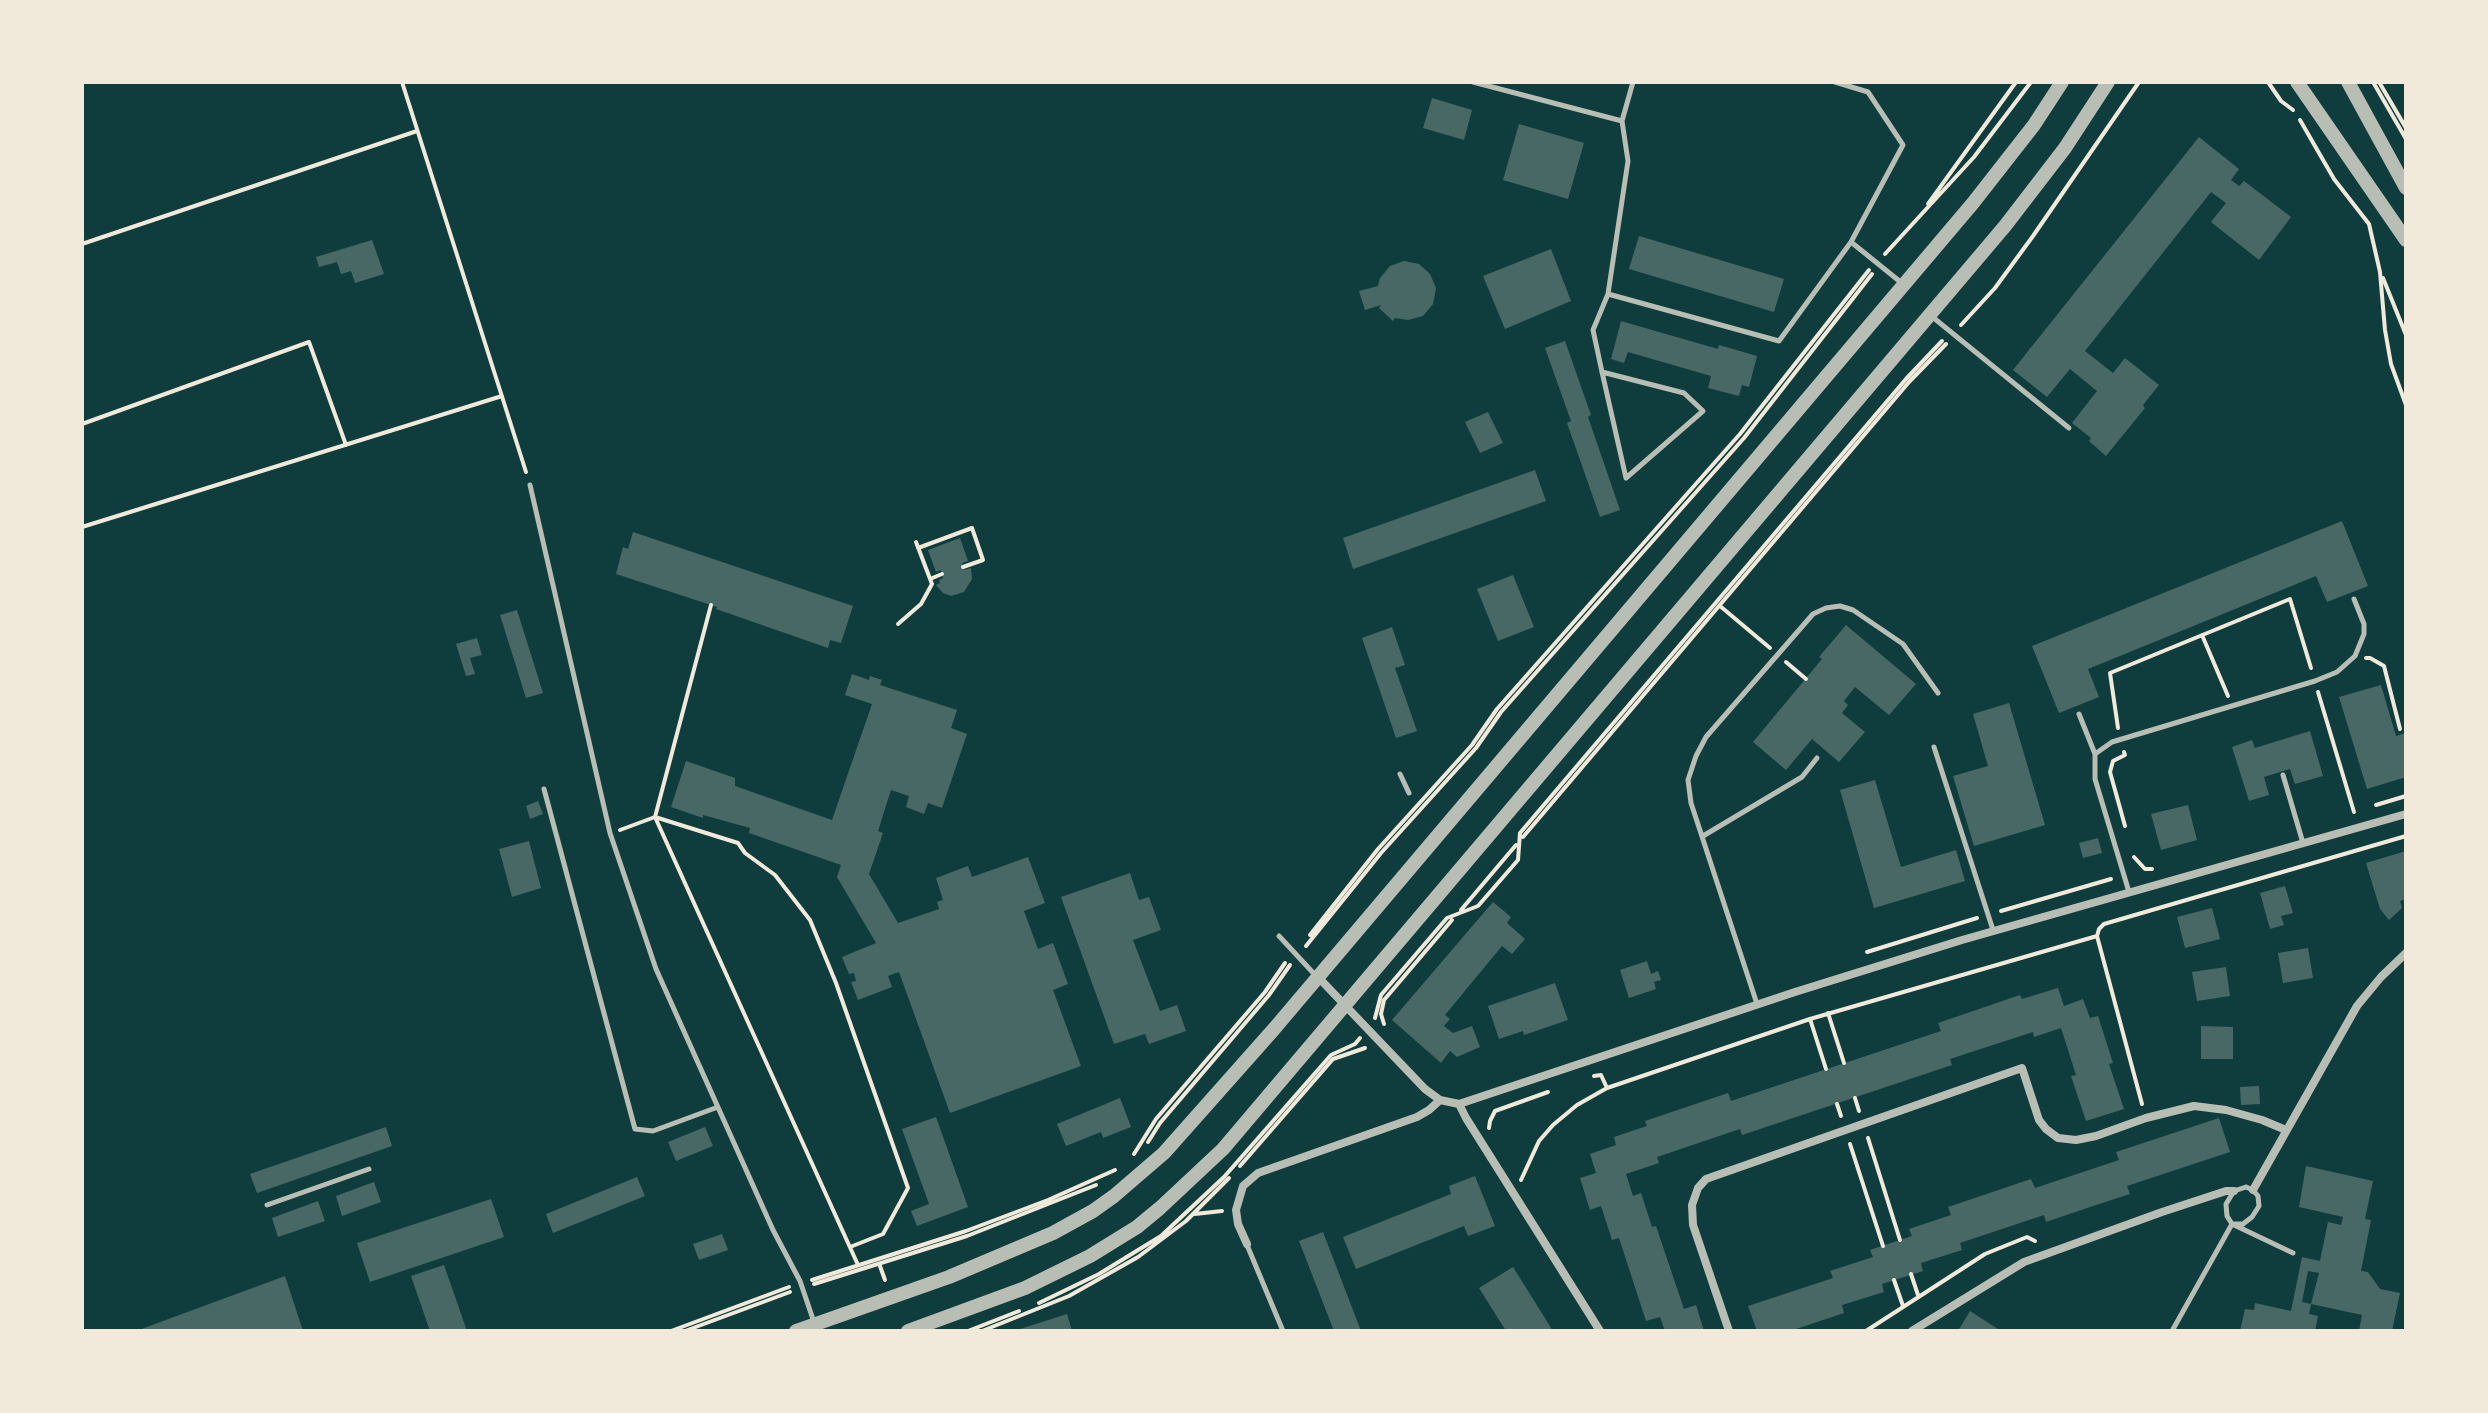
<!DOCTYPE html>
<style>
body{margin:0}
#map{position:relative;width:2488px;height:1413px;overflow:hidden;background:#0f3d3e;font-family:"Source Sans 3",sans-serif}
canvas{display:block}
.frame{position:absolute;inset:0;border:84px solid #f1e9da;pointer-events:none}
</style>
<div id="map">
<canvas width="2488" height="1413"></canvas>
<div class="frame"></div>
</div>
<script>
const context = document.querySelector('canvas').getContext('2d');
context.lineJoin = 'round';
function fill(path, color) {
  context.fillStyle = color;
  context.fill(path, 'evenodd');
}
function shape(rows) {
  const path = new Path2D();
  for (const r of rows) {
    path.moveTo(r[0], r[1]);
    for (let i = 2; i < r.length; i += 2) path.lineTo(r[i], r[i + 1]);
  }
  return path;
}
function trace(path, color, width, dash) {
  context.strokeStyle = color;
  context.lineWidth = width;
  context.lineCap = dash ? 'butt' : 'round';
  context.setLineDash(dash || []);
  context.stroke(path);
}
const building = shape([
 [1432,98,1472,110,1464,140,1423,128],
 [1519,124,1584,143,1568,199,1503,180],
 [2199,137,2239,169,2231,180,2239,186,2244,181,2291,217,2259,260,2211,222,2226,203,2211,192,2085,351,2113,373,2125,358,2159,385,2143,405,2145,408,2106,456,2089,441,2091,438,2072,423,2097,391,2070,369,2047,397,2013,370],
 [1639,236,1784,279,1774,312,1629,269],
 [372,240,384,274,355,283,351,271,341,274,337,262,319,267,316,257],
 [1551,249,1571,301,1505,329,1483,276],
 [1404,261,1419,264,1430,274,1436,288,1433,304,1423,316,1408,320,1395,318,1393,321,1379,308,1381,305,1365,310,1359,291,1378,286,1380,278,1390,266],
 [1621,321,1718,349,1719,345,1757,356,1749,387,1742,385,1739,396,1708,388,1711,376,1628,352,1624,363,1611,359],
 [1565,341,1591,415,1588,417,1620,510,1600,517,1567,423,1571,421,1545,348],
 [1488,412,1503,443,1480,453,1465,422],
 [1535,470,1546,501,1353,569,1343,538],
 [2342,521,2368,586,2327,602,2316,576,2088,669,2099,697,2059,713,2032,646],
 [633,532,853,606,841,643,830,640,828,648,716,609,717,607,711,605,616,574,623,547,628,549],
 [960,538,968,561,962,563,964,570,971,568,972,579,964,592,951,596,943,593,936,585,940,583,939,580,943,578,941,570,936,572,928,550],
 [1513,575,1534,627,1498,641,1477,589],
 [517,610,543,693,526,698,500,615],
 [1846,625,1916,684,1889,715,1855,687,1844,701,1848,705,1842,713,1865,732,1839,762,1812,739,1786,770,1753,742,1822,659,1819,657],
 [1392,627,1405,665,1395,668,1417,731,1396,738,1362,638],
 [477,638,482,655,470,658,475,674,466,676,456,644],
 [852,674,869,680,870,676,882,680,880,685,957,710,951,728,967,734,942,808,928,803,924,814,906,807,909,796,891,790,878,831,883,833,869,874,898,923,939,909,937,902,943,900,936,878,968,866,972,877,1028,857,1045,903,1024,911,1038,949,1053,943,1068,984,1053,990,1081,1066,950,1113,899,972,888,976,892,987,858,1000,851,982,856,981,854,973,849,974,842,957,876,943,837,877,841,865,749,833,750,828,703,815,703,818,671,807,686,761,735,778,735,786,832,820,872,704,845,695],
 [2381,685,2396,736,2406,733,2406,777,2367,789,2339,697],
 [2009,703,2045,825,1974,846,1953,776,1988,766,1973,714],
 [2310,731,2323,776,2295,784,2290,769,2264,777,2269,795,2249,801,2232,747,2252,740,2255,748],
 [1875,780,1901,867,1956,850,1965,881,1874,908,1840,790],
 [538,801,543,814,530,819,526,806],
 [2188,805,2197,840,2161,850,2151,814],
 [2098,838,2102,853,2083,858,2079,843],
 [529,841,541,888,512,897,499,849],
 [2406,851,2406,899,2400,901,2402,908,2389,920,2380,909,2366,863],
 [1130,873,1139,900,1149,897,1161,930,1133,940,1160,1011,1177,1005,1186,1031,1149,1044,1145,1034,1114,1044,1061,897],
 [2285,886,2293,913,2281,916,2284,925,2270,929,2260,893],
 [1493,902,1511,917,1507,923,1525,939,1512,954,1502,946,1445,1015,1450,1019,1444,1026,1453,1033,1472,1026,1480,1047,1457,1057,1450,1051,1441,1063,1392,1020],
 [2212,908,2220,939,2185,948,2177,917],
 [2308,948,2313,978,2283,983,2278,953],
 [1647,961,1651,974,1658,971,1661,980,1654,982,1656,989,1629,998,1620,970],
 [2226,967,2230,996,2197,1001,2192,972],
 [1555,983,1568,1020,1524,1035,1523,1031,1499,1039,1488,1006],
 [2058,988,2064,1006,2083,999,2090,1018,2098,1016,2113,1063,2109,1064,2124,1109,2086,1121,2071,1076,2076,1075,2061,1028,2034,1037,2033,1032,1950,1059,1952,1065,1742,1135,1740,1129,1657,1157,1659,1163,1626,1174,1633,1196,1641,1193,1652,1227,1656,1226,1684,1309,1696,1305,1704,1331,1665,1331,1660,1317,1646,1321,1619,1238,1612,1240,1601,1206,1590,1210,1580,1178,1596,1173,1590,1154,1616,1145,1614,1137,1647,1126,1645,1121,1728,1093,1731,1101,1941,1031,1938,1023,2020,995,2022,999],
 [2201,1026,2233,1027,2233,1059,2201,1059],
 [2259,1086,2260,1104,2241,1105,2240,1087],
 [1120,1098,1131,1127,1103,1138,1101,1132,1066,1146,1057,1124],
 [936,1117,968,1207,917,1226,911,1211,929,1204,902,1129],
 [2219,1118,2230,1152,2127,1186,2130,1194,2087,1208,2046,1222,2044,1215,1960,1243,1962,1250,1921,1263,1923,1271,1882,1284,1884,1292,1842,1305,1844,1313,1790,1331,1757,1331,1748,1306,1833,1278,1830,1271,1873,1257,1870,1250,1912,1236,1909,1229,1951,1215,1948,1207,2031,1179,2035,1188,2119,1160,2116,1152],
 [386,1127,392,1146,257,1193,250,1174],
 [705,1127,713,1146,676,1161,668,1142],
 [2306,1166,2373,1181,2365,1219,2371,1220,2361,1271,2368,1272,2380,1289,2400,1293,2392,1331,2359,1331,2362,1315,2311,1304,2309,1314,2318,1316,2315,1331,2240,1331,2245,1309,2254,1310,2255,1303,2291,1311,2302,1257,2320,1261,2328,1222,2341,1225,2343,1217,2299,1207],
 [2308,1271,2319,1273,2311,1304,2302,1302],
 [1475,1176,1495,1226,1468,1236,1464,1226,1356,1269,1343,1237,1451,1194,1449,1186],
 [637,1177,645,1196,553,1233,546,1214],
 [374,1182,381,1202,342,1216,336,1196],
 [491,1199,504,1237,370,1282,357,1243],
 [318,1201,325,1221,278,1237,272,1218],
 [1323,1232,1361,1331,1334,1331,1299,1241],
 [722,1234,728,1250,699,1260,693,1244],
 [444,1265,467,1331,430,1331,411,1276],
 [1513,1267,1553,1331,1506,1331,1479,1288],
 [285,1276,303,1331,136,1331],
 [1970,1311,2001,1331,1958,1331],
 [1067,1314,1072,1331,1017,1331,1017,1330]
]);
const path = shape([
 [402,82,526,472],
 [2268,82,2281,101,2293,110],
 [2373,82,2406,139],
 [2379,82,2406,128],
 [2300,120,2334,179,2369,224,2380,272,2385,330,2391,364,2406,405],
 [1928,204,2016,82],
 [82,244,417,131],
 [1885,254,1974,157,2031,82],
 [2383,278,2406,335],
 [1961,325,1995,288,2033,236,2139,82],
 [82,424,309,342,346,445],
 [82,527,502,396],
 [918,548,972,528,983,560,963,567],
 [930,579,942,574],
 [711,605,655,817,858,1265],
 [1720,606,1770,648],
 [898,624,921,604,932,584,916,542],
 [2202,635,2228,696],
 [2366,658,2370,658,2384,666,2400,729],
 [1786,662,1806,679],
 [2318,692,2354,812],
 [2118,728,2110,673,2290,599,2311,668],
 [2124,752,2125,755,2113,761,2110,772,2125,826],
 [2376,805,2406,796],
 [620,830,655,817,738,843,745,853,775,875,810,920,836,983,908,1188,883,1234,850,1247],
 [1523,837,1909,382,1946,344],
 [2134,857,2145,869,2152,869],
 [1461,910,1516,845],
 [2001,911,2111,879],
 [1310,935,1378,849,1472,745,1497,709,1740,434,1869,270],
 [2097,936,2142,1104],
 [1306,946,1381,853,1476,748,1501,712,1744,438,1872,274],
 [1867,952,1977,918],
 [1828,1013,1844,1063],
 [1375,1018,1381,995,1447,918,1478,906,1518,860,1520,833,1906,379,1942,341],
 [1810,1019,1826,1069],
 [1384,1024,1381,1014,1384,1000,1452,920],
 [1594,1076,1601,1075,1607,1088],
 [1855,1098,1859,1111],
 [1837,1104,1841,1116],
 [1489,1128,1490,1121,1495,1111,1548,1092],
 [1868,1138,1900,1240],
 [1148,1142,1160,1123,1269,995,1290,965],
 [1850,1144,1883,1246],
 [1134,1154,1156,1119,1265,992,1285,963],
 [1240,1166,1333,1059,1365,1048],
 [1521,1180,1539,1141,1553,1125,1577,1105,1607,1088,1810,1019,2097,936,2099,929,2104,924,2406,836],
 [1195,1214,1222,1211],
 [880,1266,885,1280],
 [1911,1274,1918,1295],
 [812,1280,966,1231,1048,1200,1115,1170],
 [1894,1280,1903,1306],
 [814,1284,967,1236,1096,1185],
 [1039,1303,1099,1274,1161,1236,1224,1177,1331,1055,1355,1044,1360,1038],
 [671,1331,789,1287],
 [685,1331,790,1292],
 [968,1331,1019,1311],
 [982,1331,1069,1296,1138,1257,1186,1221,1229,1178],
 [1866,1331,1985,1254,2027,1237,2035,1241]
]);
const service = shape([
 [1473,82,1622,121],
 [1835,82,1868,92,1903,145,1851,242,1903,284],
 [1608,294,1779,341,1851,242],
 [1930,315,2069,428],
 [1602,372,1684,393,1703,411,1626,478,1602,372,1593,330,1608,294,1628,161,1622,121,1633,82],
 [530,485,610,833,656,969,773,1230,800,1281,817,1331],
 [2079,714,2095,754],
 [1934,747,1993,930],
 [1400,774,1409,793],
 [2283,775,2303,843],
 [544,789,635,1129,653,1131,718,1107],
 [1703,836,1802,777,1817,758],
 [2129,892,2095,779,2095,754,2112,742,2315,681,2337,672,2355,656,2364,634,2364,624,2354,599],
 [1279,936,1317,977],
 [1757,1004,1691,803,1688,780,1696,756,1706,737,1813,614,1826,608,1840,606,1853,610,1903,644,1938,693],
 [2246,1187,2253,1190,2258,1196,2259,1206,2252,1217,2243,1224,2232,1224,2227,1216,2226,1204,2234,1191,2246,1187],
 [267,1205,369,1169],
 [1247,1245,1283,1331],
 [2172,1331,2232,1224,2293,1253]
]);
const minor = shape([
 [1318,977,1425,1089,1440,1100,1459,1104,1795,992,1962,940,2406,814],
 [1459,1104,1466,1118,1600,1331],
 [2253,1190,2357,1006,2381,977,2406,953],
 [1247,1244,1238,1224,1236,1210,1243,1186,1258,1173,1417,1117,1429,1110,1440,1100],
 [1729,1331,1693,1225,1692,1205,1698,1188,1706,1179,2022,1068,2039,1120,2046,1129,2058,1138,2076,1140,2096,1136,2146,1118,2194,1106,2226,1110,2262,1120,2286,1130],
 [1912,1331,2024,1262,2162,1212,2226,1191,2234,1191]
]);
const tertiary = shape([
 [2297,82,2406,240],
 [2348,82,2406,188],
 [796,1331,949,1277,1053,1233,1093,1211,1114,1196,1164,1153,1274,1029,1973,203,2034,125,2062,82],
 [908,1331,1025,1288,1090,1256,1137,1227,1160,1208,1223,1149,2005,226,2065,148,2108,82]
]);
fill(building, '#486865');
trace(path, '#f1e9da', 4);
trace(service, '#b8beb3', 5);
trace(minor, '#b8beb3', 8);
trace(tertiary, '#b8beb3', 14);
</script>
